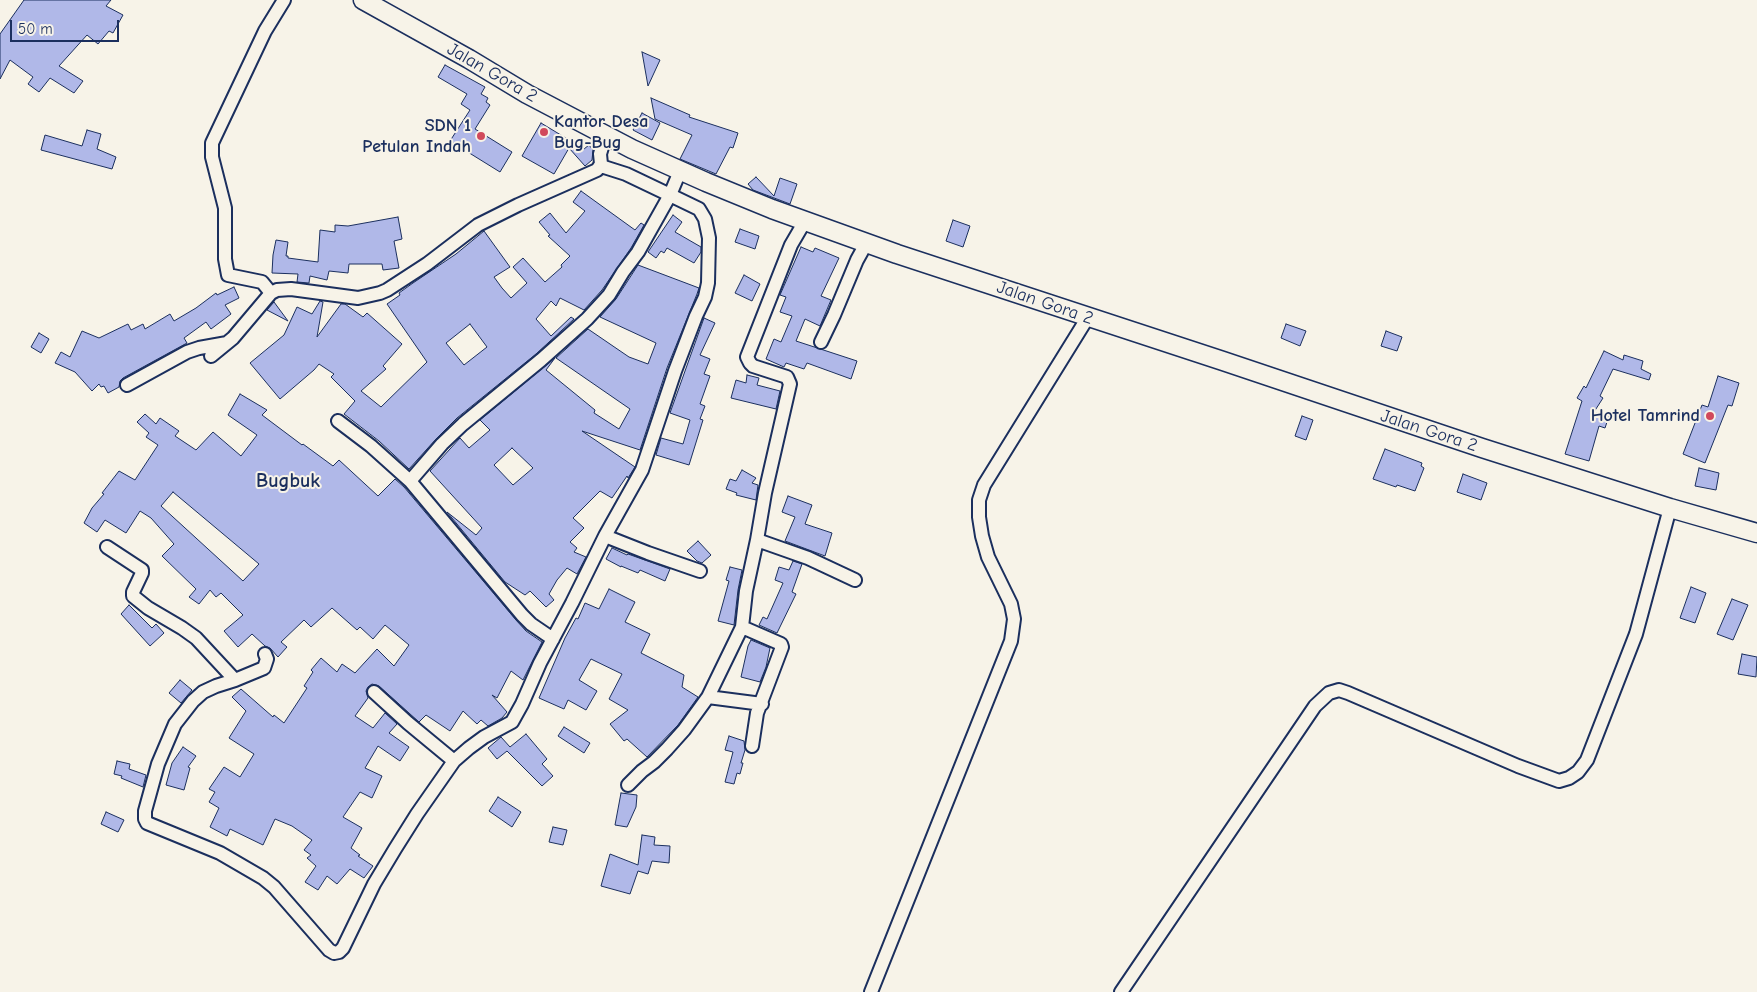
<!DOCTYPE html>
<style>
body{margin:0}
#map{position:relative;width:1757px;height:992px;overflow:hidden;background:#f7f3e8;font-family:"Comic Neue",sans-serif}
canvas{display:block}
.scale{position:absolute;left:10px;top:20px;width:109px;height:22px;box-sizing:border-box;border:2px solid #1b2f5e;border-top:0;padding-left:6px;font-size:15px;line-height:18px;white-space:nowrap;color:#1b2f5e;-webkit-text-stroke:4px #f7f3e8;paint-order:stroke}
</style>
<div id="map">
<canvas width="1757" height="992"></canvas>
<div class="scale">50 m</div>
</div>
<script>
const context = document.querySelector('canvas').getContext('2d');
context.lineJoin = 'round';
function fill(path, color) {
  context.fillStyle = color;
  context.fill(path, 'evenodd');
}
function shape(rows) {
  const path = new Path2D();
  for (const r of rows) {
    path.moveTo(r[0], r[1]);
    for (let i = 2; i < r.length; i += 2) path.lineTo(r[i], r[i + 1]);
  }
  return path;
}
function trace(path, color, width, dash) {
  context.strokeStyle = color;
  context.lineWidth = width;
  context.lineCap = dash ? 'butt' : 'round';
  context.setLineDash(dash || []);
  context.stroke(path);
}
function label(font, color, halo, rows, align = 'center') {
  context.font = font + ' "Comic Neue",sans-serif';
  context.lineWidth = 4;
  context.setLineDash([]);
  context.textBaseline = 'middle';
  context.strokeStyle = halo;
  context.fillStyle = color;
  for (const [text, x, y, turn = 0] of rows) {
    context.save();
    context.translate(x, y);
    context.rotate((+turn || 0) * Math.PI / 180);
    context.textAlign = isNaN(turn) ? turn : align;
    if (halo) context.strokeText(text, 0, 0);
    context.fillText(text, 0, 0);
    context.restore();
  }
}
const building = shape([
 [24,0,111,0,106,6,123,15,113,33,109,31,98,44,87,35,59,66,83,81,74,93,50,78,39,92,28,84,33,77,10,60,0,79,0,34,24,0],
 [642,52,660,60,648,86,642,52],
 [445,65,485,87,481,94,488,98,486,102,490,105,475,129,512,152,500,172,450,141,470,110,461,104,467,94,438,77,445,65],
 [651,98,690,115,689,117,738,133,733,148,730,147,716,174,680,159,692,135,655,119,651,98],
 [642,113,660,123,652,140,633,130,642,113],
 [541,123,584,149,589,145,593,150,592,160,585,166,569,148,554,174,522,156,541,123],
 [87,130,101,134,97,149,116,157,112,169,41,150,45,135,82,146,87,130],
 [756,177,774,196,780,178,797,184,790,204,753,190,748,184,756,177],
 [581,191,635,230,641,223,644,225,631,248,602,290,584,310,560,298,556,306,551,301,536,319,551,336,571,317,574,319,536,354,457,418,436,439,409,469,379,441,344,414,355,401,331,377,334,374,319,364,314,370,280,399,250,363,284,335,297,307,312,314,320,301,323,302,317,337,341,304,345,304,363,317,367,313,402,344,383,366,386,369,361,391,381,407,427,362,387,304,400,295,399,293,413,283,456,254,484,231,510,267,494,277,502,288,511,298,527,283,513,267,523,258,545,282,562,267,561,265,570,256,548,236,550,235,539,222,550,213,566,233,585,211,573,202,581,191],
 [470,324,487,347,464,365,446,343,470,324],
 [673,215,682,222,675,232,701,247,701,252,694,263,667,248,664,253,661,251,656,258,648,252,673,215],
 [398,217,402,239,394,241,399,268,383,270,382,264,349,264,348,273,329,271,327,280,310,276,309,283,297,282,298,274,272,273,273,255,276,240,288,242,286,256,288,256,288,258,318,262,320,230,335,232,335,225,348,226,398,217],
 [953,220,970,226,963,247,946,241,953,220],
 [740,229,759,236,755,249,735,242,740,229],
 [801,247,813,252,815,248,839,258,821,296,831,300,820,326,805,319,796,341,857,361,851,379,807,363,804,369,786,363,784,367,766,359,774,339,781,342,792,316,780,312,786,297,780,295,801,247],
 [638,265,699,288,697,294,667,368,640,450,582,431,635,467,628,478,627,476,612,498,600,491,573,518,584,528,570,542,577,548,574,552,586,557,577,574,567,568,557,580,549,594,554,600,546,607,530,591,525,595,505,582,447,512,476,535,482,528,430,471,460,438,469,448,490,430,480,420,555,358,546,370,595,410,594,413,619,429,630,409,556,358,588,329,629,357,648,364,656,343,600,317,616,299,638,265],
 [512,448,533,468,513,485,494,465,512,448],
 [744,275,760,284,752,301,735,293,744,275],
 [234,287,239,298,225,305,231,314,211,329,206,322,184,338,187,343,123,378,120,381,119,387,108,393,104,386,101,387,99,384,92,391,75,372,55,363,61,352,70,357,82,331,99,338,128,324,131,330,143,324,145,329,170,314,174,321,196,308,216,293,217,295,234,287],
 [274,302,288,321,267,310,274,302],
 [704,318,715,323,700,355,710,359,704,374,710,376,700,404,705,406,700,419,703,420,689,465,656,455,661,438,683,444,690,420,670,413,704,318],
 [1286,324,1306,331,1300,346,1281,338,1286,324],
 [1386,331,1402,337,1397,351,1381,346,1386,331],
 [39,333,49,339,41,353,31,347,39,333],
 [1604,351,1623,360,1624,355,1643,361,1641,369,1651,374,1649,380,1613,369,1600,396,1603,398,1594,412,1609,416,1605,428,1599,426,1589,461,1565,454,1582,401,1577,398,1584,386,1586,388,1604,351],
 [747,375,759,378,757,385,780,391,776,409,731,398,736,380,746,383,747,375],
 [1718,376,1739,383,1732,406,1728,405,1705,463,1683,454,1702,405,1708,407,1718,376],
 [240,394,267,410,262,415,302,445,303,444,333,466,339,460,378,496,395,479,404,487,516,620,526,631,542,642,523,680,511,671,497,698,492,695,507,712,502,718,488,726,481,720,477,724,463,711,450,731,426,715,419,722,379,686,372,684,368,687,366,691,368,698,355,716,373,728,385,713,397,724,389,733,409,747,400,761,378,746,365,768,382,776,372,798,360,792,343,817,362,828,351,848,360,855,358,856,373,866,364,878,350,869,337,884,327,876,318,890,305,882,316,866,307,858,311,855,304,850,312,840,292,826,275,819,263,845,230,829,227,836,210,827,219,808,209,802,215,792,209,789,224,767,240,777,254,754,229,738,246,711,232,697,241,689,273,717,274,715,284,723,307,688,304,686,313,672,311,670,321,658,337,672,342,664,355,673,377,649,394,666,409,645,385,625,373,639,360,627,357,630,332,608,311,627,304,620,281,642,287,647,278,657,270,648,265,646,252,634,238,647,224,631,243,615,221,593,216,597,210,590,199,604,189,597,196,589,162,556,174,544,151,518,140,511,126,533,105,520,97,532,84,523,92,508,104,494,102,493,119,471,135,480,158,445,146,437,149,433,137,422,145,414,156,424,160,418,179,431,175,436,196,450,213,432,241,456,257,435,228,415,240,394],
 [173,492,259,564,243,581,161,506,173,492],
 [1302,416,1313,420,1306,440,1295,436,1302,416],
 [1385,449,1422,463,1421,466,1424,468,1415,491,1397,485,1396,487,1373,479,1385,449],
 [1699,468,1719,473,1716,490,1695,486,1699,468],
 [742,470,756,478,752,483,758,485,756,500,736,495,737,493,726,489,730,479,736,481,742,470],
 [1463,474,1487,483,1481,500,1457,492,1463,474],
 [788,496,812,505,805,524,832,533,825,556,785,541,795,517,782,512,788,496],
 [698,541,711,555,702,563,697,561,687,551,698,541],
 [612,548,627,555,628,554,670,569,665,581,640,570,638,573,621,566,621,567,606,559,612,548],
 [793,561,802,564,792,592,796,594,777,633,759,625,763,617,767,619,783,583,775,580,779,567,789,570,793,561],
 [730,567,742,570,738,590,734,625,718,621,729,581,726,580,730,567],
 [1691,587,1706,593,1695,623,1680,618,1691,587],
 [609,589,635,602,625,622,650,634,641,653,684,675,682,687,698,697,678,725,647,757,627,739,624,741,610,724,628,710,609,699,622,674,591,659,579,680,597,691,586,710,568,700,564,709,539,698,565,638,576,618,578,619,585,603,599,609,609,589],
 [1732,599,1748,605,1733,640,1717,634,1732,599],
 [129,605,152,628,156,624,164,633,150,646,121,614,129,605],
 [751,640,770,648,766,667,760,682,741,677,748,646,751,640],
 [1742,654,1757,657,1756,677,1738,674,1742,654],
 [180,680,192,690,181,703,169,693,180,680],
 [564,727,590,743,584,753,558,736,564,727],
 [526,734,547,759,542,764,553,776,542,786,507,751,497,759,488,748,501,737,510,747,526,734],
 [729,736,744,741,745,750,741,763,743,763,740,774,737,773,734,784,725,782,733,752,725,750,729,736],
 [183,747,196,756,188,767,190,768,184,790,166,785,172,763,183,747],
 [117,761,130,764,129,769,146,775,143,787,121,778,122,776,114,774,117,761],
 [621,793,637,795,636,807,627,827,615,825,621,793],
 [498,797,521,812,512,827,489,811,498,797],
 [106,812,124,820,118,832,101,824,106,812],
 [553,827,567,830,563,845,549,842,553,827],
 [642,835,655,837,654,845,670,846,669,863,652,861,648,874,638,871,630,894,601,886,610,854,638,865,642,835]
]);
const street = shape([
 [284,0,265,31,212,143,212,157,225,208,225,259,228,275,262,282,271,293,277,290,291,289,358,298,380,293,387,290,427,264,478,225,518,205,597,170,601,164,600,154,606,134],
 [601,164,604,167,626,174,670,195,680,171],
 [821,342,834,315,857,260,867,242],
 [211,356,233,338,271,293],
 [127,385,187,352,199,348,227,343],
 [338,421,371,446,410,481,522,615,531,624,553,639],
 [605,536,648,553,700,571],
 [757,540,808,558,855,580],
 [107,547,142,570,142,573,133,592,133,596,148,608,182,628,196,638,235,680,216,686,203,692,193,701,175,724,158,764,145,811,145,819,147,823,220,853,263,878,274,887,329,950,334,953,339,952,343,948,374,884,395,849,417,814,454,761,469,748,484,737,512,722,522,704,540,663,572,603,605,536,642,470,675,371,696,316,705,297,708,283,709,238,705,219,699,209,670,195,638,252,623,272,609,295,587,319,541,360,463,424,442,444,410,481],
 [742,627,781,644,782,647,757,713,752,746],
 [235,680,264,668,267,659,265,654],
 [374,692,408,723,454,761],
 [708,697,762,704],
 [628,785,642,771,654,762,667,749,684,730,708,697,742,627,746,591,757,540,765,493,790,384,787,377,753,366,750,363,747,357,791,245,805,221],
 [871,992,1011,641,1014,619,1011,604,988,557,982,536,979,517,979,500,984,485,1088,317],
 [1121,992,1315,706,1329,693,1339,690,1348,693,1518,766,1559,781,1569,778,1578,772,1587,760,1636,634,1670,508]
]);
const secondary = shape([
 [363,0,469,59,527,94,632,149,706,182,772,209,897,254,1223,361,1482,448,1670,508,1757,533]
]);
const markers = [
 [544,132,5,"#d1495b"],
 [481,136,5,"#d1495b"],
 [1710,416,5,"#d1495b"]
];
const streetNames = [
 ["Jalan Gora 2",492,73,30],
 ["Jalan Gora 2",1045,303,19],
 ["Jalan Gora 2",1429,431,18]
];
const poiNames = [
 ["Kantor Desa",554,122,"left"],
 ["Bug-Bug",554,143,"left"],
 ["SDN 1",471,126],
 ["Petulan Indah",471,147],
 ["Hotel Tamrind",1700,416]
];
const quarterNames = [
 ["Bugbuk",288,481]
];
fill(building, '#b0b8e8');
trace(building, '#1b2f5e', 1);
trace(street, '#1b2f5e', 16);
trace(secondary, '#1b2f5e', 21);
trace(street, '#f7f3e8', 12);
trace(secondary, '#f7f3e8', 18);
for (const [x, y, r, color] of markers) {
  const dot = new Path2D();
  dot.arc(x, y, r, 0, 2 * Math.PI);
  context.fillStyle = color;
  context.fill(dot);
  trace(dot, '#f7f3e8', 2);
}
label('18px', '#1b2f5e', '#f7f3e8', streetNames);
label('bold 18px', '#1b2f5e', '#f7f3e8', poiNames, 'right');
label('bold 20px', '#1b2f5e', '#f7f3e8', quarterNames);
</script>
